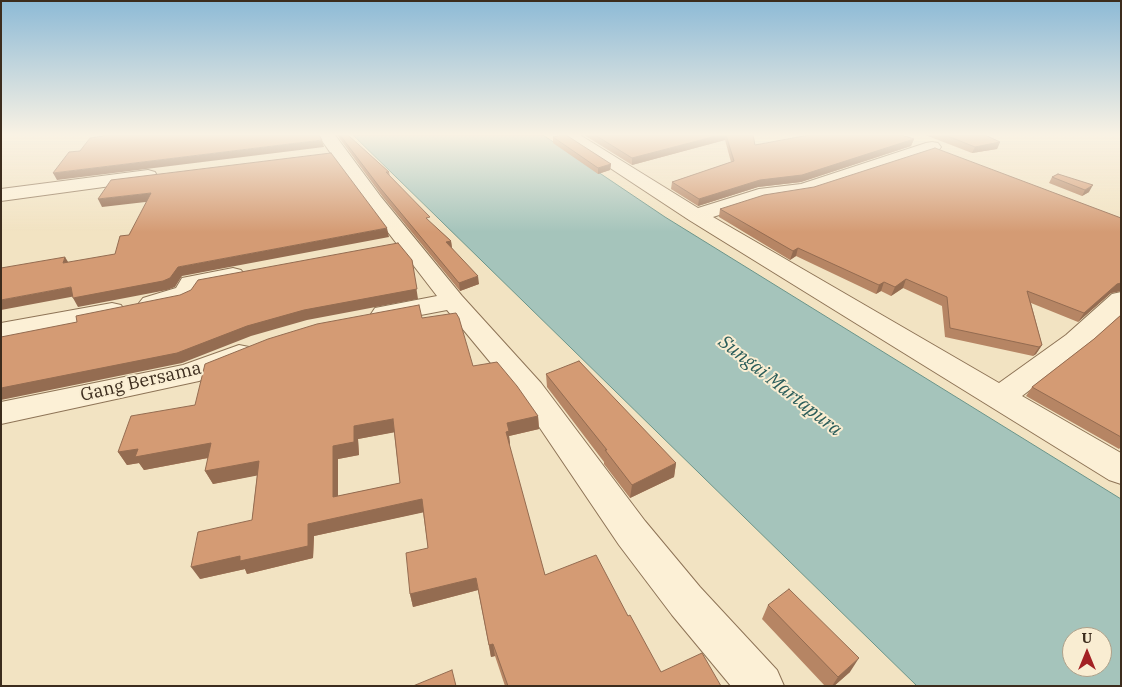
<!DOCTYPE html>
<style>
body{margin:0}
#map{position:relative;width:1122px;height:687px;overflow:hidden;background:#f2e3c2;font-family:"IBM Plex Serif",serif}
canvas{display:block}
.frame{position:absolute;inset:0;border:2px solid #3c2c1d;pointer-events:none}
.north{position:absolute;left:1062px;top:627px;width:50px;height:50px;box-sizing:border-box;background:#f9edd2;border:1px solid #ada08a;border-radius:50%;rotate:0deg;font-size:14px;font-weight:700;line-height:20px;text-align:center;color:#3c2c1d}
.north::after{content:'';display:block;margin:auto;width:18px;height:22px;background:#a32124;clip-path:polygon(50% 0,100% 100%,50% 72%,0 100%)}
</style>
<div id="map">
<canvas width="1122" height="687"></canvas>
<div class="frame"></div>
<div class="north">U</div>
</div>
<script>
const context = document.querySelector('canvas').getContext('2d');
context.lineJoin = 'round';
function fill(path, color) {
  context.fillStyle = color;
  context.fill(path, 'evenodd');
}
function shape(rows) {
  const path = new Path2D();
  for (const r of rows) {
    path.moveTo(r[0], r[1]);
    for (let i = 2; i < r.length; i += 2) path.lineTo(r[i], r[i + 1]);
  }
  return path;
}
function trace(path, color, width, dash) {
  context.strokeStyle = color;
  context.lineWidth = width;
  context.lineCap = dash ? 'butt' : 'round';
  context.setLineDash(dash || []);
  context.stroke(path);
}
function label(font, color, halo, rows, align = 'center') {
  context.font = font + ' "IBM Plex Serif",serif';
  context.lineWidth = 4;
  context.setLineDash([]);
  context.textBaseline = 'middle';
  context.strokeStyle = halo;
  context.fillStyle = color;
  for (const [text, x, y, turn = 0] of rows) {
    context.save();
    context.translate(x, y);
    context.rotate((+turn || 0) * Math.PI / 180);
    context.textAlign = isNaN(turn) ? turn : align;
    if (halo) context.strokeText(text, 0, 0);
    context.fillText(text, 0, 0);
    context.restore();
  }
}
const water = shape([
 [353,135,543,135,665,217,1121,499,1121,686,917,686,353,135],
 [1072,637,1102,637,1102,667,1072,667,1072,637]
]);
const minor = shape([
 [318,135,335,135,381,197,462,296,541,383,645,521,700,587,777,670,784,686,731,686,672,615,619,545,519,397,447,310,384,322,375,320,371,314,375,308,437,296,367,205,318,135],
 [560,135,580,135,698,208,759,189,801,184,926,143,932,142,938,143,941,147,938,151,811,193,762,201,713,217,999,383,1066,335,1112,294,1121,292,1121,315,1086,347,1022,396,1121,453,1121,484,1109,480,689,220,560,135],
 [148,170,155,172,157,176,155,180,1,201,1,189,148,170],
 [233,268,241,270,245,275,241,280,201,288,195,298,184,303,152,311,143,308,139,303,143,298,176,288,182,278,233,268],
 [112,303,121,305,125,311,121,317,1,340,1,323,112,303],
 [239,345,249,347,253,354,249,361,199,381,1,424,1,402,183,365,239,345]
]);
const wall = shape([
 [337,135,348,135,389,172,390,176,430,222,451,241,452,248,479,284,460,291,382,196],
 [584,135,753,135,755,145,914,139,911,146,801,182,758,187,698,206,671,189,672,182,731,162,725,140,632,165],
 [925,135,985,135,1000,142,997,149,972,153],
 [553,137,611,164,610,170,598,174,553,143],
 [1058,174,1089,192,1082,196,1049,183,1052,177],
 [720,209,1121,218,1121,291,1111,293,1078,322,1031,303,1042,345,1036,354,1033,356,945,337,942,306,903,288,891,296,881,291,876,294,796,256,790,260,719,217],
 [1121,315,1121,447,1119,449,1026,396,1032,387,1094,339],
 [422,318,473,366,538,416,539,429,509,436,510,444,509,445,545,575,628,616,661,672,721,686,505,686,495,656,491,657,478,590,413,607,410,594,428,548,423,512,314,536,313,558,247,574,245,569,200,579,252,520,257,475,213,484,205,471,208,458,144,470,139,463,127,465,118,452,195,405],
 [394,432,400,483,338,496,338,459,359,455,358,439],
 [546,374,676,463,674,477,630,498,604,464,604,462,547,387],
 [768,605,850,672,834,686,825,686,762,619]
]);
const shadedWall = shape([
 [720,135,726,135,725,140,632,165,632,158],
 [914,139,911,146,801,182,758,187,698,206,699,199,760,180],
 [322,140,324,147,57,180,53,173],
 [1000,142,997,149,972,153,975,147],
 [611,164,610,170,598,174,598,168],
 [1093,185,1089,192,1082,196,1085,190],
 [151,193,154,201,102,207,98,199],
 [387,228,389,237,182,276,175,287,167,290,78,307,73,298,178,267],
 [451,241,452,248,446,242],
 [798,248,796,256,790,260,793,251],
 [65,257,70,265,63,263],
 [412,260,418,299,307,320,251,336,182,363,1,400,1,388],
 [478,276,479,284,460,291,459,283],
 [906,279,903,288,891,296,895,287],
 [884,282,881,291,876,294,879,285],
 [1121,283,1121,291,1111,293,1078,322,1084,313,1117,284],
 [71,287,76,296,1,310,1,300],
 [1042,345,1036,354,1033,356,1039,347],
 [538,416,539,429,509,436,510,444,507,445,506,432,507,423],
 [393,419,396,432,358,439,359,455,338,459,338,510,333,497,333,446,354,426],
 [211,443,218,456,144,470,139,463,127,465,118,452,138,449],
 [259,461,265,474,213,484,205,471],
 [676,463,674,477,630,498,632,485],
 [422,499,425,512,314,536,313,558,247,574,245,569,200,579,191,567,308,524],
 [476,578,478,590,413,607,410,594],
 [493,644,495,656,491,657,489,645],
 [859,658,850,672,834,686,832,686,838,677]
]);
const building = shape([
 [103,135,319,135,322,140,53,173,69,152,80,151,90,138,103,136,103,135],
 [340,135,348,135,389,172,386,172,430,217,426,218,451,241,446,242,478,276,459,283,381,189,340,135],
 [562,135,566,135,611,164,598,168,553,137,562,135],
 [595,135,720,135,632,158,595,135],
 [726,135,753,135,755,145,809,135,902,135,914,139,802,175,760,180,699,199,672,182,734,161,726,135],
 [945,135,985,135,1000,142,975,147,945,135],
 [935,148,1121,218,1121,283,1117,284,1084,313,1027,291,1042,345,1039,347,950,328,947,297,906,279,895,287,884,282,879,285,798,248,793,251,720,209,764,195,814,187,935,148],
 [331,153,387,228,178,267,170,278,163,281,73,298,71,287,1,300,1,268,65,257,63,263,115,254,120,236,129,235,151,193,98,199,111,180,331,153],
 [1058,174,1093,185,1085,190,1052,177,1058,174],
 [398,243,412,260,417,289,304,310,247,326,177,353,1,388,1,337,77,322,76,316,180,295,191,290,198,280,398,243],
 [419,305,422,318,456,313,459,318,473,366,497,362,517,386,538,416,507,423,509,431,506,432,545,575,596,555,628,616,630,615,661,672,702,653,721,686,508,686,493,644,489,645,476,578,410,594,406,553,428,548,422,499,308,524,308,546,240,561,240,556,191,567,198,532,252,520,259,461,205,471,211,443,135,457,138,449,118,452,131,416,195,405,205,364,268,339,317,324,419,305],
 [393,419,400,483,333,497,333,446,354,442,354,426,393,419],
 [1121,315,1121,437,1032,387,1094,339,1121,315],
 [579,361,676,463,632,485,605,450,607,450,546,374,579,361],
 [789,589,859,658,838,677,768,605,789,589],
 [452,670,456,686,413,686,452,670]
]);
const streetNames = [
 ["Gang Bersama",141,382,-13]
];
const waterNames = [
 ["Sungai Martapura",780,386,38]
];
fill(water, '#a5c4bb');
trace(water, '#6a9489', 1);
trace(minor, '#8e7457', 2);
fill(minor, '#fcf0d6');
fill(wall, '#b68564');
fill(shadedWall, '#946c51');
fill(building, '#d49b74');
trace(building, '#946c51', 1);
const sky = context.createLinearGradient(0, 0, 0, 232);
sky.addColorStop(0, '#8dbad6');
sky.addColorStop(0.58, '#f9f2e4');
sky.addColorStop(1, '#f9f2e400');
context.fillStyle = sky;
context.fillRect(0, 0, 1122, 232);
label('18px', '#3c2c1d', '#f9edd2', streetNames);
label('italic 19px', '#2b5d5a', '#f9edd2', waterNames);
</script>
